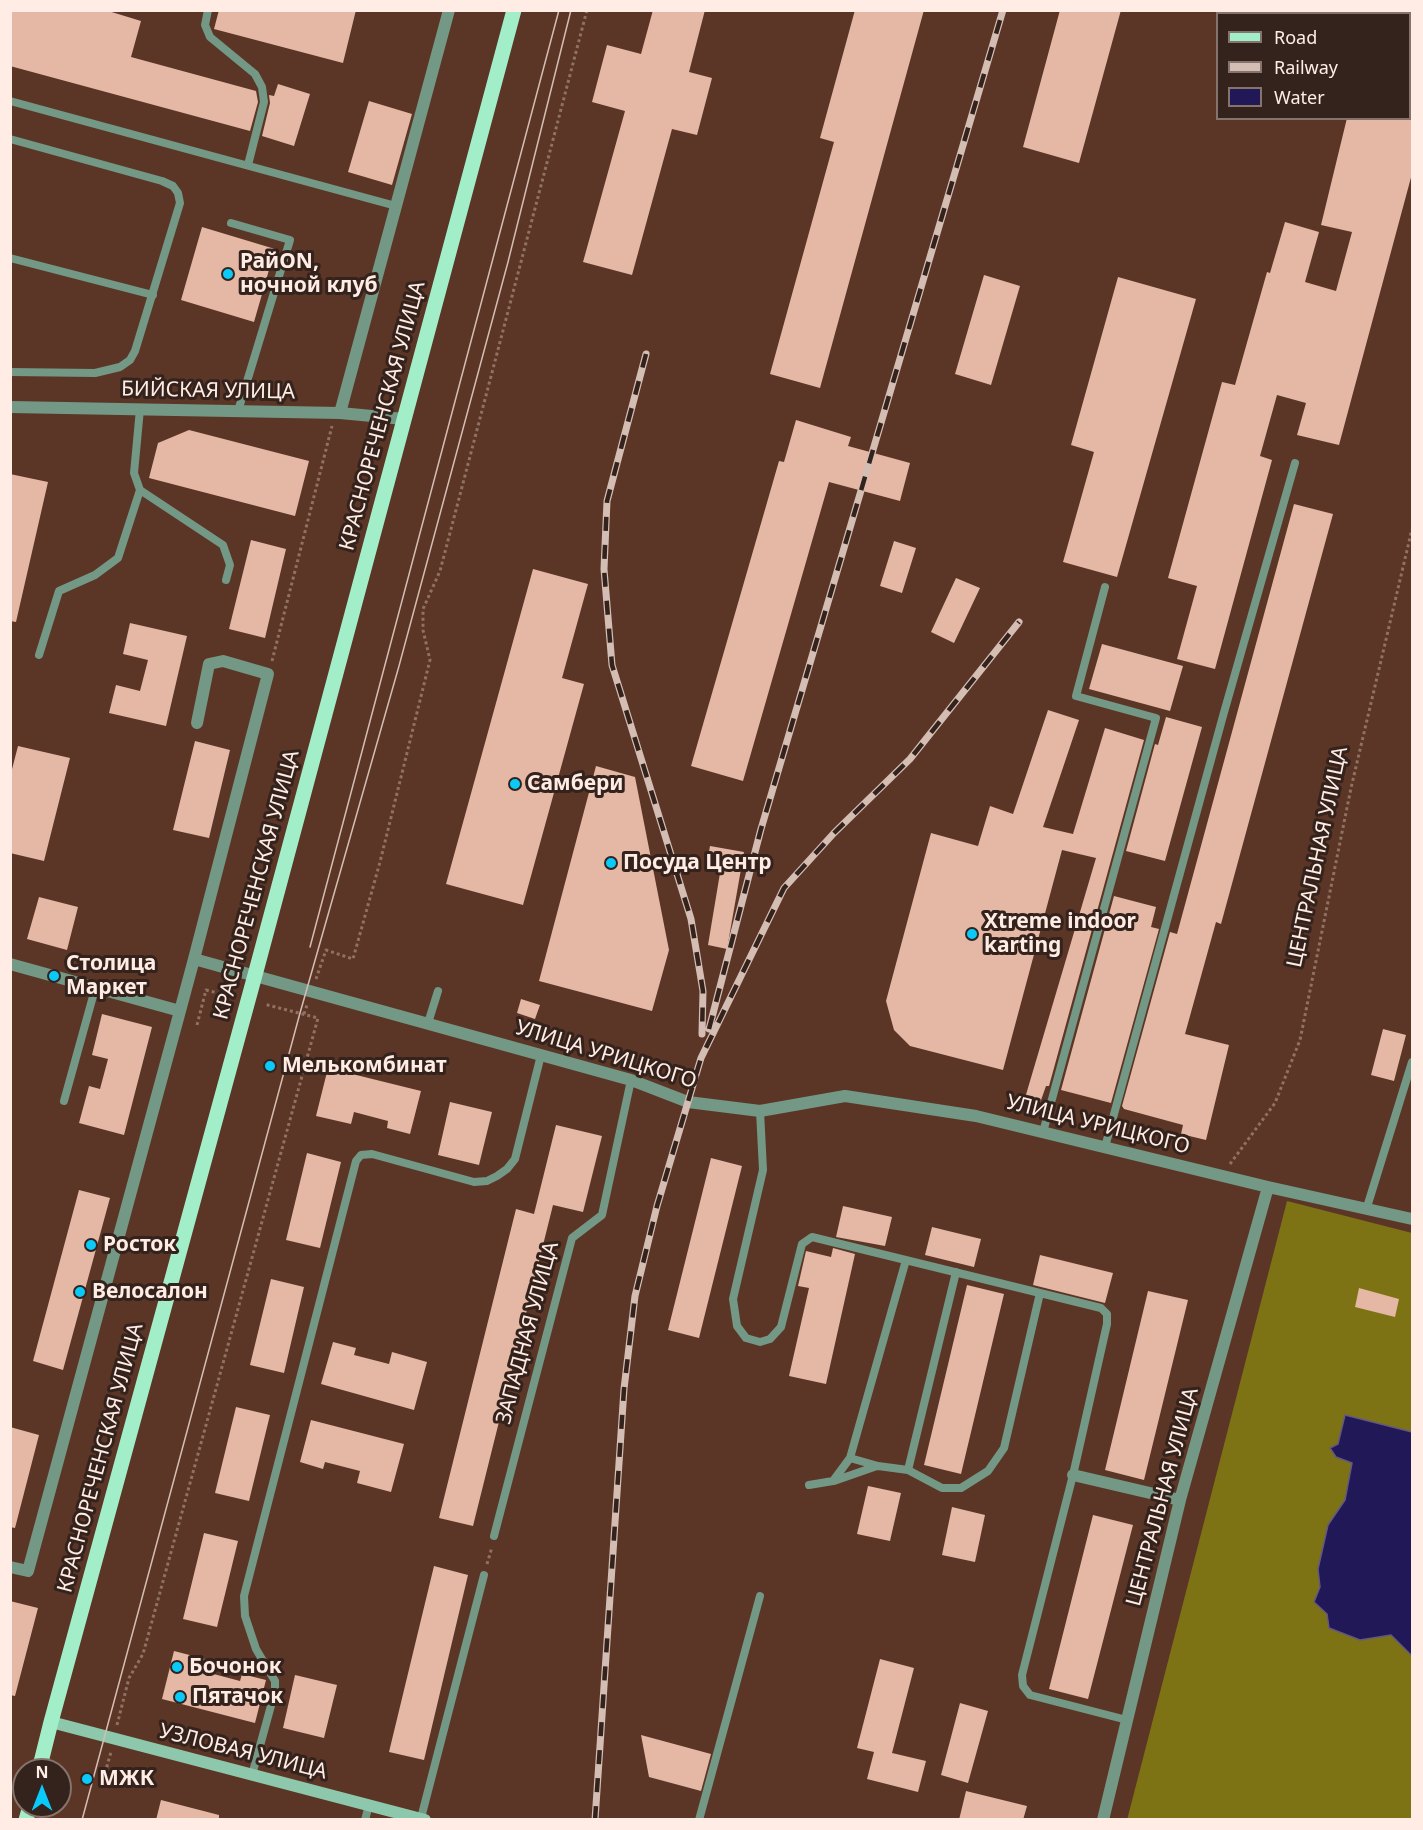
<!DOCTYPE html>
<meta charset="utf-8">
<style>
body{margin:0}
#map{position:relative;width:1423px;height:1830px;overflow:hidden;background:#5b3626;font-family:"Noto Sans",sans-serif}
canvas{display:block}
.frame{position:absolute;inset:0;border:12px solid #ffece4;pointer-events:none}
.legend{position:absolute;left:1216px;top:12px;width:195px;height:108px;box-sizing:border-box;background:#34221c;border:2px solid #85736c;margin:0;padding:8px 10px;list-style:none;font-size:18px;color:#ffece4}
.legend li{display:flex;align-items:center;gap:12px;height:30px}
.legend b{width:30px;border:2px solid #85736c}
.north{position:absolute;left:12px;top:1758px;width:60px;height:60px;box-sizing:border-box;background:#34221c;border:2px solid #85736c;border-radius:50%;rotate:0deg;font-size:16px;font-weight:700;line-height:24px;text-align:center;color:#ffece4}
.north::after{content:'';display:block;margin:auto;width:21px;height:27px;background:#0acafa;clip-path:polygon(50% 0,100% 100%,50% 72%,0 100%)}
</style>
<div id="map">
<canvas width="1423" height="1830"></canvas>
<div class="frame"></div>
<ul class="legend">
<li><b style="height:8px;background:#a1eec9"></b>Road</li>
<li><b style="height:8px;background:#d4bdb3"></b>Railway</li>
<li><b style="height:16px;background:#211857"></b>Water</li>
</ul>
<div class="north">N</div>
</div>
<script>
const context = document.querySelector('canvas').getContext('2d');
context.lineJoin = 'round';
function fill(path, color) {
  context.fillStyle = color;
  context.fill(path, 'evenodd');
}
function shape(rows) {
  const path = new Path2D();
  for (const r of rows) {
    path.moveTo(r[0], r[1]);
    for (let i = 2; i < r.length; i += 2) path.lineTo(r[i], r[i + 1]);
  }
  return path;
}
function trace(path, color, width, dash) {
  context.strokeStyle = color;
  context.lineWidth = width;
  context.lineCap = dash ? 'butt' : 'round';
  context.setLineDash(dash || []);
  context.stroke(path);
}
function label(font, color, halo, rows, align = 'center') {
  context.font = font + ' "Noto Sans",sans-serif';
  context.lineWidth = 6;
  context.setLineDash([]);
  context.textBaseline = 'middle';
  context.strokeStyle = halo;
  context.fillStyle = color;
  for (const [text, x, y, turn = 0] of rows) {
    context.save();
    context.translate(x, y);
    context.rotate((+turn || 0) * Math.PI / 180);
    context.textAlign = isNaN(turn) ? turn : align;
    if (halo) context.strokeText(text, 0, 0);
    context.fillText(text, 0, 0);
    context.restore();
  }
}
const forest = shape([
 [1287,1201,1412,1233,1412,1819,1127,1820]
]);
const water = shape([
 [1345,1415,1412,1432,1412,1656,1391,1635,1360,1640,1329,1628,1327,1614,1314,1602,1320,1587,1318,1569,1328,1525,1345,1500,1352,1463,1336,1457,1330,1448,1338,1444,1345,1415]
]);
const building = shape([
 [10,10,105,10,141,21,131,57,256,91,258,102,250,131,10,66],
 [219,10,356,10,343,63,214,29],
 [653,10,705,10,689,72,712,78,697,135,672,129,632,275,583,262,625,111,592,102,607,45,641,54],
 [855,10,924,10,820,388,770,374,834,142,820,138],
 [1060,10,1121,10,1079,163,1023,147],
 [278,84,310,94,294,146,262,136,270,103,269,95,274,96],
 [369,101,412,114,392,185,348,172],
 [1347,118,1413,118,1413,170,1339,445,1297,435,1306,403,1277,395,1260,456,1272,460,1215,669,1177,659,1197,586,1168,578,1222,382,1235,385,1267,272,1270,273,1285,222,1319,232,1305,282,1336,291,1352,232,1321,225],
 [202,227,275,249,254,322,181,300],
 [984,275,1020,286,991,385,955,374],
 [1118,277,1196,299,1117,577,1063,562,1094,452,1071,445],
 [796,420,851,437,848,446,910,463,900,501,829,482,743,781,691,766,779,461,784,462],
 [189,430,309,461,295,516,149,478,158,443],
 [10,474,48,482,16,622,10,621],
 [1294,504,1333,514,1221,924,1216,922,1185,1034,1229,1045,1206,1140,1181,1134,1183,1125,1124,1109,1122,1106,1170,932,1177,934],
 [251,540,286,549,265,638,229,629],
 [894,541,916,548,902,593,880,586],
 [533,569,588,584,562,678,584,684,523,905,446,884],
 [956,578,980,588,954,643,931,632],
 [130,623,187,636,166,726,109,713,116,685,140,691,148,660,123,654],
 [1102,644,1183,666,1170,711,1089,689],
 [1048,710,1079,720,1043,827,1073,834,1105,728,1144,740,1049,1086,1046,1086,1040,1103,1025,1098,1096,858,1062,850,1003,1070,910,1046,894,1030,886,1001,931,833,978,846,990,806,1013,814],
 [1166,717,1202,727,1165,861,1126,851,1155,744,1158,745],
 [195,741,230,750,209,838,173,830],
 [18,746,70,758,44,861,10,853,10,777],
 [596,766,635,777,669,950,652,1011,539,981],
 [710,846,744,852,727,949,708,945,721,867,707,864],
 [1114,896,1156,907,1151,927,1159,929,1111,1103,1061,1090],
 [39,897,78,907,67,950,27,939],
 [521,999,540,1005,535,1019,517,1013],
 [102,1014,152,1027,124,1135,79,1123,89,1086,100,1089,108,1059,92,1055],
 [1383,1029,1406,1035,1394,1081,1371,1075],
 [328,1068,421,1091,410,1134,387,1128,388,1121,354,1112,351,1124,316,1116],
 [450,1102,492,1112,479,1165,438,1155],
 [556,1125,602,1136,583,1212,553,1205,473,1526,439,1518,516,1209,534,1214],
 [307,1153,341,1162,320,1248,286,1240],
 [711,1158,742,1166,699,1338,668,1330],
 [79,1190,110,1198,63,1370,33,1361],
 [843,1206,892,1217,885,1246,836,1237],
 [932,1227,981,1239,974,1267,925,1255],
 [833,1248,855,1254,826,1384,789,1376,809,1288,798,1286,806,1251,831,1257],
 [1040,1255,1113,1273,1105,1303,1033,1285],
 [271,1279,304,1287,284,1373,250,1365],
 [967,1285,1004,1294,961,1474,924,1465],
 [1359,1288,1399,1299,1395,1317,1355,1307],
 [1148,1291,1188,1300,1144,1480,1105,1470],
 [333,1342,356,1348,354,1355,389,1364,392,1352,427,1362,414,1410,321,1384],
 [236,1407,270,1415,249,1501,215,1493],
 [311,1420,404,1444,391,1492,357,1483,360,1471,325,1462,323,1469,300,1462],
 [10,1427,39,1435,15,1528,10,1527],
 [868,1486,901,1493,890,1541,857,1534],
 [952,1507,985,1515,975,1562,942,1555],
 [1093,1515,1133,1525,1088,1699,1049,1689],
 [204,1533,238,1541,217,1627,183,1619],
 [434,1566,468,1575,424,1760,389,1752],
 [10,1601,38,1608,15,1696,10,1695],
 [174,1651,209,1660,206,1672,240,1681,242,1674,266,1680,255,1723,162,1699],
 [880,1659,914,1668,892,1753,926,1761,918,1792,867,1779,874,1752,857,1748],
 [295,1675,337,1685,324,1738,283,1728],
 [960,1703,988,1711,968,1783,941,1775],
 [641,1735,711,1754,701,1791,649,1777],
 [966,1791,1027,1806,1023,1820,959,1820],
 [161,1800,219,1815,219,1820,156,1820]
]);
const path = shape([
 [272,661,332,426],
 [316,979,326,950,353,959,380,862,430,660,423,630,423,609,440,571,587,10],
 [304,1014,307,1005],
 [197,1025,206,990,234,997],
 [1230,1164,1275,1103,1300,1040,1351,788,1412,529],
 [487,1564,492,1547],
 [117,1725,129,1678,143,1654,318,1018,264,1004],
 [105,1773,111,1752]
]);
const lane = shape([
 [208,10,205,25,210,37,255,74,262,87,264,102,248,165],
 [10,101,396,206],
 [10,139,162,181,173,186,178,193,180,203,135,351,130,360,120,367,95,373,10,372],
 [231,223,290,240,238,411],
 [10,258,153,295],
 [140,409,134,473,140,490,223,545,230,565,226,580],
 [39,655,59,591,95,575,118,558,140,490],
 [428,1023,438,991],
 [64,1101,95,989],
 [760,1111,763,1170,733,1299,737,1326,746,1338,760,1342,770,1339,781,1327,802,1244,812,1237,1101,1308,1107,1314,1107,1324,1073,1475,1022,1675,1023,1686,1030,1695,1127,1720],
 [1043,1132,1156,718,1076,696,1105,587],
 [1105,1147,1223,716,1295,463],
 [1367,1207,1412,1062],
 [850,1458,878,1466,908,1470,942,1488,961,1488,988,1471,1004,1448,1040,1293],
 [908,1470,956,1272],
 [834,1481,877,1466],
 [809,1485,833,1481,850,1458,906,1260],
 [494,1536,572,1238,602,1215,631,1080],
 [252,1775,275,1691,275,1681,256,1649,245,1616,244,1596,356,1161,361,1155,372,1154,474,1182,487,1181,497,1176,507,1169,515,1159,541,1055],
 [421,1818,484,1575],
 [365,1820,369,1805],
 [699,1820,760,1596]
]);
const street = shape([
 [10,407,340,413,404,419],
 [340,413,449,10],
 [194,959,268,674,223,661,209,664,197,723],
 [10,964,180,1011,194,959,631,1080,688,1102,760,1111,845,1096,976,1116,1268,1187,1412,1219],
 [1073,1475,1180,1500],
 [10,1567,28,1571,180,1011],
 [1103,1820,1180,1500,1268,1187]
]);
const secondary = shape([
 [51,1722,425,1820]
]);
const primary = shape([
 [39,1770,51,1722,255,975,514,10],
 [26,1820,30,1806]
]);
const tram = shape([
 [310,947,559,10],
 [82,1820,300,1013,399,666,508,262,571,10]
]);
const rail = shape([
 [646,354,607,501,604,569,612,665,691,919,703,991,702,1034],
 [709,1029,761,829,1003,10],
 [595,1820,624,1389,635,1296,657,1206,701,1058,784,888,834,833,910,759,1019,622]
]);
const markers = [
 [228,274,6,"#0acafa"],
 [515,784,6,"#0acafa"],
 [611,863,6,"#0acafa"],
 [972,934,6,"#0acafa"],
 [54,976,6,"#0acafa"],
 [270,1066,6,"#0acafa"],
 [91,1245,6,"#0acafa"],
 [80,1292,6,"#0acafa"],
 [177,1667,6,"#0acafa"],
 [180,1697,6,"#0acafa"],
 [87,1779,6,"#0acafa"]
];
const poiNames = [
 ["РайON,",240,262],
 ["ночной клуб",240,286],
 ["Самбери",527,784],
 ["Посуда Центр",623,863],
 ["Xtreme indoor",984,922],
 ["karting",984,946],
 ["Столица",66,964],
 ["Маркет",66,988],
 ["Мелькомбинат",282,1066],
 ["Росток",103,1245],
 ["Велосалон",92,1292],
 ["Бочонок",189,1667],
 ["Пятачок",192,1697],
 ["МЖК",99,1779]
];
const streetNames = [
 ["БИЙСКАЯ УЛИЦА",208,391,1],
 ["КРАСНОРЕЧЕНСКАЯ УЛИЦА",383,416,-75],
 ["ЦЕНТРАЛЬНАЯ УЛИЦА",1318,857,-78],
 ["КРАСНОРЕЧЕНСКАЯ УЛИЦА",257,885,-75],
 ["УЛИЦА УРИЦКОГО",606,1055,17],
 ["УЛИЦА УРИЦКОГО",1098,1125,14],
 ["ЗАПАДНАЯ УЛИЦА",528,1333,-75],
 ["КРАСНОРЕЧЕНСКАЯ УЛИЦА",101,1458,-75],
 ["ЦЕНТРАЛЬНАЯ УЛИЦА",1163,1497,-75],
 ["УЗЛОВАЯ УЛИЦА",243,1752,14]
];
fill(forest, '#7d7314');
fill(water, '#211857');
trace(water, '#645881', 1.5);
fill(building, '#e5b7a5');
trace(path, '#907163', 3, [3, 3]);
trace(lane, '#739885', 8);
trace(street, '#739885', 12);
trace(secondary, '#8ec8ac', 12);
trace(primary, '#a1eec9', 15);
trace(tram, '#d4bdb3', 1.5);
trace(rail, '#d4bdb3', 7);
trace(rail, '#34221c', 4.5, [14]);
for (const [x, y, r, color] of markers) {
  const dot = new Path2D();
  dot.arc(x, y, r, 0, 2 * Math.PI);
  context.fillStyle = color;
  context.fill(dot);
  trace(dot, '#34221c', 2);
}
label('bold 21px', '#ffece4', '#34221c', poiNames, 'left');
label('21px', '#ffece4', '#34221c', streetNames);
</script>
